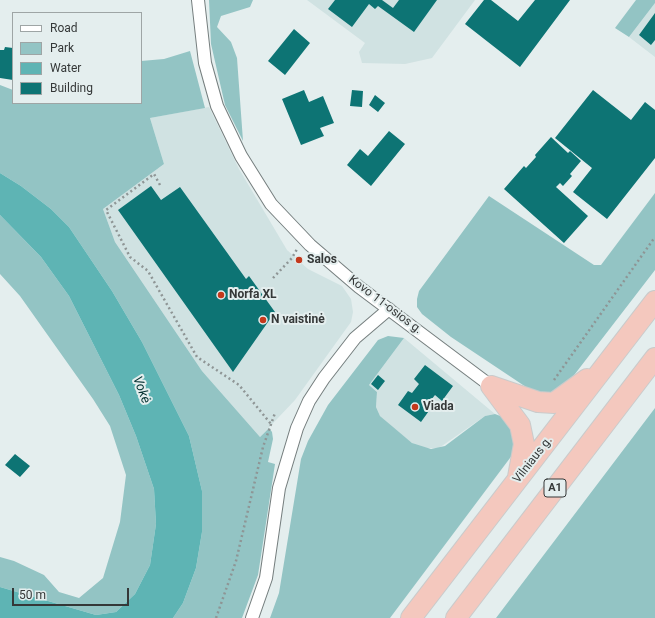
<!DOCTYPE html>
<meta charset="utf-8">
<style>
body{margin:0}
#map{position:relative;width:655px;height:618px;overflow:hidden;background:#e4eeee;font-family:Roboto,sans-serif}
canvas{display:block}
.legend{position:absolute;left:12px;top:12px;width:130px;height:92px;box-sizing:border-box;background:#e4eeee;border:1px solid #9ea5a5;margin:0;padding:5px 7px;list-style:none;font-size:12px;color:#353838}
.legend li{display:flex;align-items:center;gap:8px;height:20px}
.legend b{width:20px;border:1px solid #9ea5a5}
.scale{position:absolute;left:12px;top:588px;width:117px;height:18px;box-sizing:border-box;border:2px solid #353838;border-top:0;padding-left:5px;font-size:12px;line-height:14px;white-space:nowrap;color:#353838;-webkit-text-stroke:3px #e4eeee;paint-order:stroke}
</style>
<div id="map">
<canvas width="655" height="618"></canvas>
<ul class="legend">
<li><b style="height:5px;background:#fff"></b>Road</li>
<li><b style="height:11px;background:#93c4c4"></b>Park</li>
<li><b style="height:11px;background:#5eb4b4"></b>Water</li>
<li><b style="height:11px;background:#0d7474"></b>Building</li>
</ul>
<div class="scale">50 m</div>
</div>
<script>
const context = document.querySelector('canvas').getContext('2d');
context.lineJoin = 'round';
function fill(path, color) {
  context.fillStyle = color;
  context.fill(path, 'evenodd');
}
function shape(rows) {
  const path = new Path2D();
  for (const r of rows) {
    path.moveTo(r[0], r[1]);
    for (let i = 2; i < r.length; i += 2) path.lineTo(r[i], r[i + 1]);
  }
  return path;
}
function trace(path, color, width, dash) {
  context.strokeStyle = color;
  context.lineWidth = width;
  context.lineCap = dash ? 'butt' : 'round';
  context.setLineDash(dash || []);
  context.stroke(path);
}
function label(font, color, halo, rows, align = 'center') {
  context.font = font + ' Roboto,sans-serif';
  context.lineWidth = 4;
  context.setLineDash([]);
  context.textBaseline = 'middle';
  context.strokeStyle = halo;
  context.fillStyle = color;
  for (const [text, x, y, turn = 0] of rows) {
    context.save();
    context.translate(x, y);
    context.rotate((+turn || 0) * Math.PI / 180);
    context.textAlign = isNaN(turn) ? turn : align;
    if (halo) context.strokeText(text, 0, 0);
    context.fillText(text, 0, 0);
    context.restore();
  }
}
const built = shape([
 [307,0,475,0,432,58,405,64,362,63,359,52,365,43],
 [655,3,655,57,629,37],
 [209,107,239,169,287,250,308,269,342,286,351,299,353,312,351,322,295,400,260,437,202,371,115,242,103,209,164,164,150,118],
 [404,338,495,414,485,416,439,448,421,448,412,443,392,427,380,416,376,407,377,392,369,385]
]);
const green = shape([
 [209,0,253,0,250,7,221,16,217,27,231,42,237,58,243,141,225,105,211,44],
 [636,0,655,0,655,3,629,37,615,28],
 [190,51,205,108,150,118,164,164,103,209,115,242,202,371,260,437,269,428,272,432,273,439,268,462,275,464,258,575,242,618,173,618,183,603,196,568,202,532,202,491,189,436,142,342,112,291,69,227,51,209,21,186,0,173,0,85,13,90,13,103,141,103,141,61,164,59],
 [655,193,655,270,568,383,552,394,532,391,451,337,422,314,417,307,417,299,419,291,489,196,594,265,601,265],
 [0,215,41,257,69,296,119,395,136,436,154,489,156,524,150,565,135,594,116,612,96,615,0,587,0,557,14,561,44,575,59,592,79,598,103,578,120,522,126,475,110,426,93,399,20,296,0,274],
 [388,336,404,338,369,385,377,392,376,407,380,416,412,443,431,449,445,446,485,416,495,414,503,417,515,432,513,454,390,618,270,618,279,593,301,459,308,441,328,405,378,340],
 [655,408,655,618,496,618]
]);
const water = shape([
 [0,173,21,186,51,209,69,227,112,291,142,342,189,436,202,491,202,532,196,568,183,603,173,618,0,618,0,587,96,615,116,612,135,594,150,565,156,524,154,489,136,436,119,395,69,296,41,257,0,215]
]);
const building = shape([
 [335,0,382,0,393,8,399,0,437,0,414,32,378,6,375,9,369,4,352,27,328,9],
 [484,0,491,0,518,21,535,0,570,0,520,67,465,24],
 [655,13,655,40,651,45,639,35],
 [294,29,310,43,285,75,268,61],
 [5,47,13,48,13,80,0,78,0,50,4,50],
 [304,90,309,102,323,96,334,123,320,128,324,136,301,145,282,99],
 [352,90,363,91,362,107,350,106],
 [593,90,631,120,645,102,655,110,655,158,607,219,573,192,592,168,555,138],
 [375,95,385,103,378,112,369,105],
 [389,131,405,144,371,186,347,165,360,149,368,156],
 [551,137,568,153,570,151,581,161,570,174,572,176,563,186,560,183,556,187,588,216,564,243,504,189,524,166,526,168,536,157,535,155],
 [151,186,161,200,180,187,246,279,249,276,275,312,233,372,118,210],
 [425,365,453,386,442,401,435,395,427,405,431,408,421,422,398,405,408,391,412,393,419,384,414,379],
 [378,375,385,381,378,390,371,384],
 [15,454,30,466,20,477,5,465]
]);
const path = shape([
 [160,185,154,174,106,210,130,257,148,271,197,357,239,385,271,424],
 [273,278,292,258,297,249],
 [554,380,655,237],
 [216,618,236,561,263,447,275,413]
]);
const minor = shape([
 [198,0,205,63,217,106,241,156,271,204,310,245,359,287,491,386],
 [252,618,266,578,279,488,297,428,309,401,324,378,355,338,389,309]
]);
const trunk = shape([
 [491,386,538,402,554,403,587,379],
 [491,386,520,425,524,444,518,477],
 [411,618,655,301],
 [456,618,655,358]
]);
const markers = [
 [299,260,4,"#c4391c"],
 [221,295,4,"#c4391c"],
 [263,320,4,"#c4391c"],
 [415,407,4,"#c4391c"]
];
const shields = [
 [555,488,22]
];
const shieldNames = [
 ["A1",555,488]
];
const poiNames = [
 ["Salos",307,260],
 ["Norfa XL",229,295],
 ["N vaistinė",271,320],
 ["Viada",423,407]
];
const streetNames = [
 ["Kovo 11-osios g.",385,305,37],
 ["Vilniaus g.",533,460,-52]
];
const waterNames = [
 ["Vokė",141,390,69]
];
fill(built, '#d0e2e2');
fill(green, '#93c4c4');
fill(water, '#5eb4b4');
fill(building, '#0d7474');
trace(minor, '#757e7e', 14);
trace(trunk, '#cacbcb', 22);
trace(path, '#8e9595', 2.5, [2, 3]);
trace(minor, '#fff', 12);
trace(trunk, '#f4c8be', 20);
for (const [x, y, r, color] of markers) {
  const dot = new Path2D();
  dot.arc(x, y, r, 0, 2 * Math.PI);
  context.fillStyle = color;
  context.fill(dot);
  trace(dot, '#e4eeee', 1.5);
}
for (const [x, y, w] of shields) {
  const box = new Path2D();
  box.roundRect(x - w / 2, y - 9, w, 18, 3);
  context.fillStyle = '#e4eeee';
  context.fill(box);
  trace(box, '#353838', 1);
}
label('bold 11px', '#353838', null, shieldNames);
label('bold 12px', '#353838', '#e4eeee', poiNames, 'left');
label('12px', '#353838', '#e4eeee', streetNames);
label('italic 13px', '#043131', '#e4eeee', waterNames);
</script>
